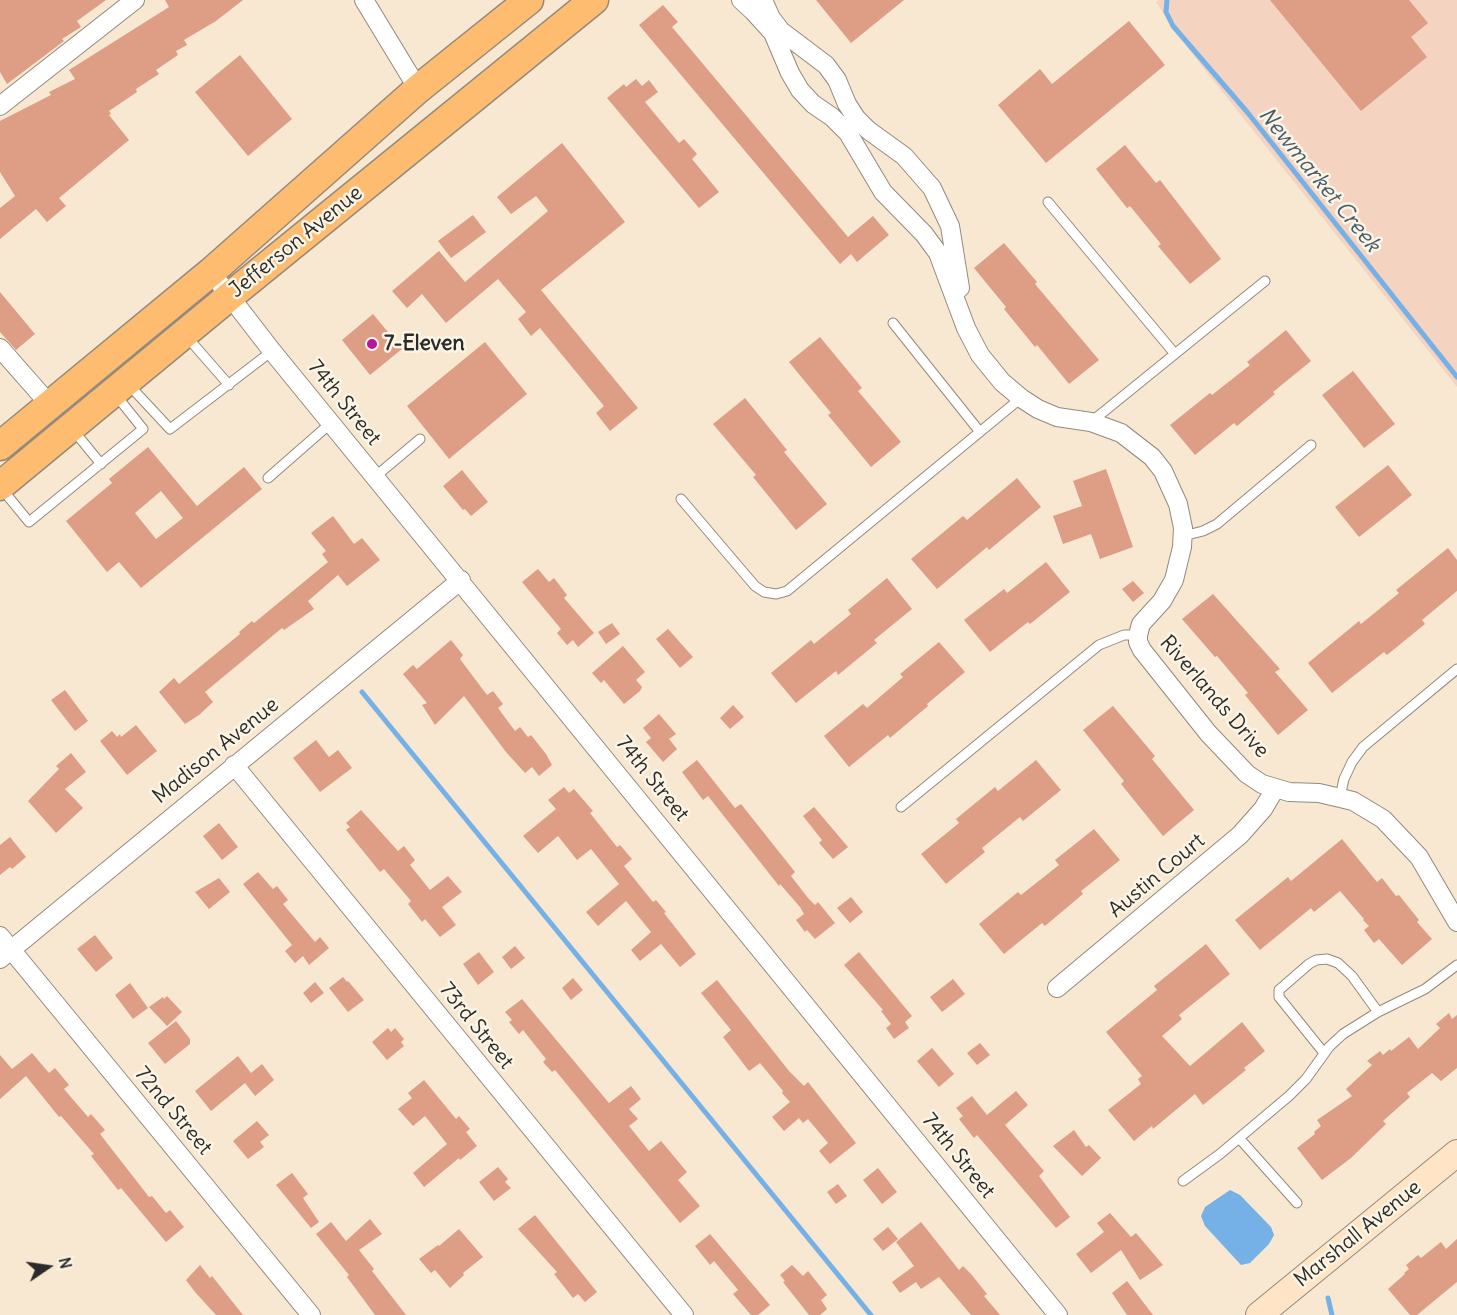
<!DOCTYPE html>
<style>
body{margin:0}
#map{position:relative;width:1457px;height:1315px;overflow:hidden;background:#f8e8d1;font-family:Delius,sans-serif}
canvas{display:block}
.north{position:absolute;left:18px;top:1237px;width:60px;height:60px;-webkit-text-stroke:4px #fcf5e5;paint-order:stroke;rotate:77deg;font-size:16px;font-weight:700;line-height:24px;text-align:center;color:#2b2b2b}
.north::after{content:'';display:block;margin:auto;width:21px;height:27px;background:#2b2b2b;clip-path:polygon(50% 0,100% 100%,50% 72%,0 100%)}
</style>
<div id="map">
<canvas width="1457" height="1315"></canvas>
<div class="north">N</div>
</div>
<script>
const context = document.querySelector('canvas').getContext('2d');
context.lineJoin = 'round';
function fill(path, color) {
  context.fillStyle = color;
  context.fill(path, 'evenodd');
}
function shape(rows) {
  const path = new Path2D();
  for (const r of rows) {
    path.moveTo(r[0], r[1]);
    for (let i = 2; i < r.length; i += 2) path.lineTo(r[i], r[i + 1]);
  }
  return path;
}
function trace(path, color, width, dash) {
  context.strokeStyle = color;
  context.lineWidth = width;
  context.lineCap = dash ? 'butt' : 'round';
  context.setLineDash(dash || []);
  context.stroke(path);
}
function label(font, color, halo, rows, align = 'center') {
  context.font = font + ' Delius,sans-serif';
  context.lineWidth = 5;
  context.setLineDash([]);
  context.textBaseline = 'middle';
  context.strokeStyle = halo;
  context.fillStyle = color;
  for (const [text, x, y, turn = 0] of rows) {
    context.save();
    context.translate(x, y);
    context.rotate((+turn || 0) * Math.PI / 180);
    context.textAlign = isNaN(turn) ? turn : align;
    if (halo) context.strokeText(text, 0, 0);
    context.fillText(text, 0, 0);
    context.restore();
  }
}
const built = shape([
 [1159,0,1457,0,1457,387,1190,51,1156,2]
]);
const water = shape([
 [1230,1190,1240,1195,1271,1227,1274,1235,1269,1244,1250,1263,1241,1265,1205,1226,1201,1216,1205,1207]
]);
const stream = shape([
 [1167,0,1166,12,1173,26,1248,113,1457,377],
 [362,692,871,1315],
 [1328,1298,1332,1315]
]);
const building = shape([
 [0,0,106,0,77,21,81,27,62,39,64,41,7,84,0,72],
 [165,0,243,0,216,21,184,40,187,45,176,51,178,55,156,70,159,74,136,89,137,92,109,111,111,114,109,115,129,140,59,198,66,206,47,222,36,209,0,239,0,208,15,196,0,172,0,121,51,95,49,92,75,79,69,70,169,7],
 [816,0,904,0,851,43],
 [1270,0,1409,0,1428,23,1411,37,1427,57,1361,111],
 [663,5,678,22,672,27,848,237,873,216,889,235,857,262,851,254,840,264,639,25],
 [1129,21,1165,65,1046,163,998,105,1040,69,1052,84],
 [240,55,292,119,248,156,195,92],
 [636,79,642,86,649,80,658,92,645,102,679,143,684,139,697,154,692,159,719,192,699,208,607,98,624,84,626,87],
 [562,143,625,222,541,290,638,408,610,431,596,413,604,406,540,328,531,336,518,319,526,312,498,279,446,323,422,294,407,308,392,291,439,251,465,282,548,211,536,196,511,214,497,197],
 [1125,145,1156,183,1160,180,1221,259,1190,284,1158,246,1161,244,1130,206,1127,208,1096,169],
 [473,215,486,232,451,258,438,241],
 [1004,243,1037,282,1035,284,1099,360,1069,384,1037,345,1035,347,1004,309,1006,307,974,268],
 [0,292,35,334,16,350,0,332],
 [373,314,402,349,370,375,342,340],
 [1286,330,1311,361,1273,392,1275,394,1237,426,1234,423,1195,455,1170,425,1210,393,1212,395,1250,365,1247,362],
 [820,337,862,388,858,391,901,442,871,467,828,415,831,413,789,362],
 [485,342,527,394,449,459,407,406],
 [1353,371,1395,424,1364,448,1322,395],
 [745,398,787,450,784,452,827,504,796,530,753,477,756,475,713,424],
 [148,447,197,506,244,467,262,489,141,588,119,562,107,572,66,521,112,483,109,479],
 [161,491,183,518,156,539,135,513],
 [1388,465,1412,495,1359,537,1335,507],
 [1106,469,1133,547,1100,559,1091,534,1063,544,1053,516,1082,506,1073,481],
 [462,470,488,502,471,516,465,509,463,510,443,486],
 [1017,478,1041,507,989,550,987,547,937,589,911,559,963,516,967,520],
 [333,516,354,544,362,538,380,560,347,586,338,575,308,601,314,609,284,630,282,628,205,692,213,702,199,715,185,724,159,692,174,678,179,684,240,634,239,632,252,621,254,623,328,562,322,554,326,551,311,533],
 [1448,548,1457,560,1457,591,1422,620,1425,624,1387,655,1384,652,1332,693,1308,663,1359,621,1361,624,1399,593,1396,590],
 [1046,562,1070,592,1030,624,1028,622,990,652,964,620,1004,589,1007,593],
 [538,569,549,582,554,578,567,595,564,598,594,633,578,647,573,640,567,645,557,633,561,629,522,582],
 [887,578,912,609,874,640,877,643,838,675,836,671,796,703,771,673,811,640,814,644,851,614,848,610],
 [1133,581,1144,593,1133,602,1122,589],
 [1213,594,1280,669,1275,672,1308,710,1278,735,1245,695,1248,693,1217,656,1215,657,1182,619],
 [612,623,620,634,606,644,598,632],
 [668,629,693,657,680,668,656,639],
 [451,640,463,655,460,659,487,695,493,691,503,704,498,708,515,731,520,727,528,737,531,735,546,754,552,765,539,776,532,767,525,773,506,752,464,696,435,725,422,705,427,703,403,674,413,665,417,669],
 [939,642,965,672,927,704,928,706,890,738,888,735,849,767,824,736,863,704,867,708,903,677,900,674],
 [623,646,645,672,636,680,642,687,640,691,624,704,604,680,601,683,592,673],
 [65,690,88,721,75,731,51,700],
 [733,705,744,717,730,729,720,718],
 [1113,706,1155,756,1152,759,1194,810,1163,836,1121,784,1124,781,1083,730],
 [659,714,676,734,669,739,677,749,663,762,646,742,651,738,643,728],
 [136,725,157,751,127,775,100,741,112,731,117,737,120,734,121,737],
 [316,740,329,757,338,750,352,768,320,792,293,758],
 [71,753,86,772,65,789,83,808,56,833,28,801,59,769,56,766],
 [697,760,735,808,741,804,795,872,791,876,808,898,815,905,818,902,835,923,815,939,807,930,805,932,796,920,804,914,800,907,780,884,779,886,708,796,703,800,682,772],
 [1036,760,1061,790,1023,821,1020,817,982,848,985,852,946,884,921,854,959,823,956,819,995,787,998,791],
 [564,787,569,793,574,789,593,811,590,813,617,847,620,845,632,859,624,866,653,902,656,900,666,912,664,913,696,954,680,967,661,944,640,961,631,950,651,932,626,901,598,926,586,912,619,884,591,849,577,860,558,836,538,853,523,836,556,809,548,800],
 [814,807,848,847,833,859,819,843,822,840,803,816],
 [361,810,398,851,404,846,415,860,410,865,430,890,448,876,462,892,442,907,456,925,440,937,425,919,422,922,408,904,411,901,384,869,380,872,346,830,350,827,346,823],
 [219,823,238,847,222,860,203,836],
 [1094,829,1120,860,1081,891,1083,894,1045,926,1042,923,1004,954,979,924,1018,892,1021,895,1059,865,1055,860],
 [10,837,26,857,12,869,10,867,0,875,0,845],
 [1342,839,1377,882,1382,878,1396,896,1399,895,1419,920,1417,922,1432,939,1402,965,1379,939,1374,943,1364,930,1369,926,1363,920,1364,919,1340,891,1314,912,1311,908,1260,950,1235,920,1288,877,1291,881],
 [258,872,273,889,277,886,288,900,283,904,315,942,320,937,329,948,309,965,303,956,295,963,285,951,292,945,243,884],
 [219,878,230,892,209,909,195,892],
 [851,897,863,912,850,923,837,908],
 [95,935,113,958,96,972,77,949],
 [1206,944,1230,974,1179,1015,1182,1019,1162,1036,1190,1066,1242,1022,1265,1051,1244,1068,1246,1070,1203,1105,1195,1094,1153,1129,1152,1126,1134,1141,1108,1110,1141,1084,1138,1079,1142,1076,1106,1032,1157,990,1154,986],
 [515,946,525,958,511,969,502,957],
 [479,952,494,972,478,985,463,964],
 [859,952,912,1016,905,1022,909,1028,894,1039,886,1028,891,1024,881,1011,883,1010,844,965],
 [343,977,347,982,348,981,364,1000,348,1012,329,988],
 [573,978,583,990,571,1000,562,988],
 [953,979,965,994,942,1012,930,997],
 [717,980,789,1071,804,1086,808,1082,856,1143,830,1164,819,1151,828,1143,808,1119,803,1123,799,1118,784,1131,772,1117,790,1102,782,1093,783,1091,760,1063,749,1071,723,1037,731,1030,701,993],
 [315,982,324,993,311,1003,303,993],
 [130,983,148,1008,133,1019,115,995],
 [167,996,182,1012,167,1026,149,1007,163,997,164,999],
 [522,999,609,1103,631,1086,641,1099,629,1109,638,1119,629,1126,649,1151,661,1141,687,1172,678,1180,700,1206,680,1223,555,1070,552,1072,543,1062,546,1059,523,1030,519,1034,509,1022,512,1020,505,1012],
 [1449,1013,1452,1019,1457,1015,1457,1068,1441,1081,1432,1073,1407,1093,1410,1097,1383,1121,1386,1124,1351,1158,1322,1180,1297,1148,1315,1134,1314,1132,1321,1126,1317,1120,1352,1096,1346,1089,1372,1065,1367,1061,1380,1051,1383,1055,1390,1049,1391,1051,1409,1037,1418,1049,1440,1028,1436,1024],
 [176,1021,190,1039,190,1044,165,1064,148,1043],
 [388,1028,391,1032,395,1028,404,1039,401,1042,404,1046,387,1060,372,1042],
 [980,1043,990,1055,977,1065,967,1053],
 [932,1048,954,1074,939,1087,917,1061],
 [32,1053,49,1073,55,1068,69,1085,64,1089,88,1117,91,1114,105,1130,100,1134,149,1197,152,1196,166,1213,170,1210,184,1227,166,1242,121,1188,118,1190,91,1156,94,1154,61,1116,59,1117,26,1076,0,1099,0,1055,12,1069],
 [238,1056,251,1073,262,1064,274,1080,255,1096,245,1083,211,1111,195,1091],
 [424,1080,456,1119,459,1116,470,1129,466,1132,477,1146,460,1160,459,1158,424,1187,413,1173,447,1144,425,1116,413,1126,398,1109,412,1098,408,1093],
 [1016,1091,1028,1105,1005,1125,1044,1171,1039,1176,1070,1217,1056,1228,977,1135,974,1138,959,1119,963,1116,956,1108,972,1096,987,1115],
 [257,1121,269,1135,260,1142,264,1147,248,1159,233,1141],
 [1074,1130,1086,1147,1089,1145,1101,1158,1082,1176,1053,1146],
 [498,1167,508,1179,505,1182,511,1188,494,1201,479,1182],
 [878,1168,897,1192,882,1204,863,1180],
 [292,1173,308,1194,303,1198,319,1222,311,1228,276,1185],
 [838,1184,847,1196,836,1204,827,1192],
 [1110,1213,1131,1237,1136,1233,1163,1265,1140,1280,1121,1250,1091,1273,1076,1254,1104,1232,1097,1223],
 [535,1215,597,1292,585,1302,578,1294,573,1298,554,1274,557,1272,518,1229],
 [370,1219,382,1234,359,1250,374,1269,372,1271,406,1315,375,1315,347,1277,349,1275,316,1234,331,1222,346,1241],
 [921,1222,959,1270,963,1266,971,1274,987,1294,984,1296,1000,1315,971,1315,939,1277,921,1289,916,1282,900,1293,892,1282,914,1266,896,1242],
 [888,1227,898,1239,883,1251,873,1239],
 [459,1229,483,1257,463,1273,464,1275,450,1288,435,1270,431,1273,419,1259,438,1245,439,1246],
 [710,1234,770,1305,758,1315,751,1315,733,1294,738,1290,714,1261,710,1265,695,1246],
 [1457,1239,1457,1282,1417,1315,1410,1315,1388,1289,1405,1274,1404,1273,1409,1269,1406,1265,1418,1255,1421,1258,1441,1242,1446,1249],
 [200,1265,210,1278,212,1276,243,1315,216,1315,195,1292,186,1280],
 [792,1265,803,1276,808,1271,827,1295,821,1300,827,1309,820,1315,809,1315,783,1282,785,1281,780,1275],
 [1127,1281,1153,1315,1127,1315,1112,1293]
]);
const lane = shape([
 [1048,202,1175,354],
 [893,323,980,432],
 [187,337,229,385],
 [129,385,170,429,272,351],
 [1091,422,1265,281],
 [74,431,101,464],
 [376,476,420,439],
 [268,478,332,422],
 [2,489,29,522,143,429,115,394],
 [681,499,755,586,764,592,776,594,787,591,1021,398],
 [1183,536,1203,531,1217,524,1311,445],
 [1340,797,1344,779,1352,762,1363,747,1457,669],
 [901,807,1099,645,1124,635,1138,635],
 [1324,1053,1279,997,1279,990,1309,964,1316,960,1327,959,1338,963,1352,976,1378,1012],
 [1239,1138,1297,1203],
 [1183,1181,1220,1154,1289,1096,1306,1079,1329,1047,1343,1034,1378,1012,1425,989,1457,965]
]);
const street = shape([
 [364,0,418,89],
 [741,0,753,11,773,33,790,73,800,90,813,104,832,117,848,133,883,192,924,234,938,253,966,328,980,355,1002,382,1021,398,1038,409,1057,417,1091,422,1121,433,1152,457,1163,471,1178,504,1183,528,1182,547,1174,580,1162,601,1141,624,1138,635,1138,642,1142,650,1208,733,1247,774,1262,784,1289,792,1319,793,1353,801,1383,819,1419,857,1457,922],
 [763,0,771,18,781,31,826,65,837,80,847,104,856,118,868,130,904,156,932,188,950,226,960,288],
 [0,106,135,0],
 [211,272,272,351,1058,1315],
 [0,348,50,405],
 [234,765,684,1315],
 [0,936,311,1315],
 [0,959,461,580],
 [1057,988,1240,835,1263,809,1275,789]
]);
const secondary = shape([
 [1259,1315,1457,1153]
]);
const primary = shape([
 [0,446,211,272,418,89,529,0],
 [0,486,230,296,594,0]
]);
const markers = [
 [372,344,6,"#b5179e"]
];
const streetNames = [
 ["Jefferson Avenue",296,242,-39],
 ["74th Street",344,403,51],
 ["Riverlands Drive",1214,697,49],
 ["Madison Avenue",216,751,-39],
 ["74th Street",652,779,51],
 ["Austin Court",1157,876,-40],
 ["73rd Street",476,1026,51],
 ["72nd Street",173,1111,50],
 ["74th Street",958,1156,51],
 ["Marshall Avenue",1358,1234,-39]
];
const poiNames = [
 ["7-Eleven",384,344]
];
const waterNames = [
 ["Newmarket Creek",1319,180,51]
];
fill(built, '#f4d3c0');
fill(water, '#75b1e6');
trace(stream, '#75b1e6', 5);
fill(building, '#de9d85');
trace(lane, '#928a7e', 11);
trace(street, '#928a7e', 20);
trace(secondary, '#928a7e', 28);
trace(primary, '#928a7e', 31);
trace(lane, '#fff', 9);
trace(street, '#fff', 18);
trace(secondary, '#ffe4c6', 26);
trace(primary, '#febc70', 28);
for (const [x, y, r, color] of markers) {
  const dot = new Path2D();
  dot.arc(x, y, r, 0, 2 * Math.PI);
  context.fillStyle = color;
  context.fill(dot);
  trace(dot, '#fcf5e5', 2);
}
label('21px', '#2b2b2b', '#fcf5e5', streetNames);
label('bold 21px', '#2b2b2b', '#fcf5e5', poiNames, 'left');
label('italic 22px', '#455a6c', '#fcf5e5', waterNames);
</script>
